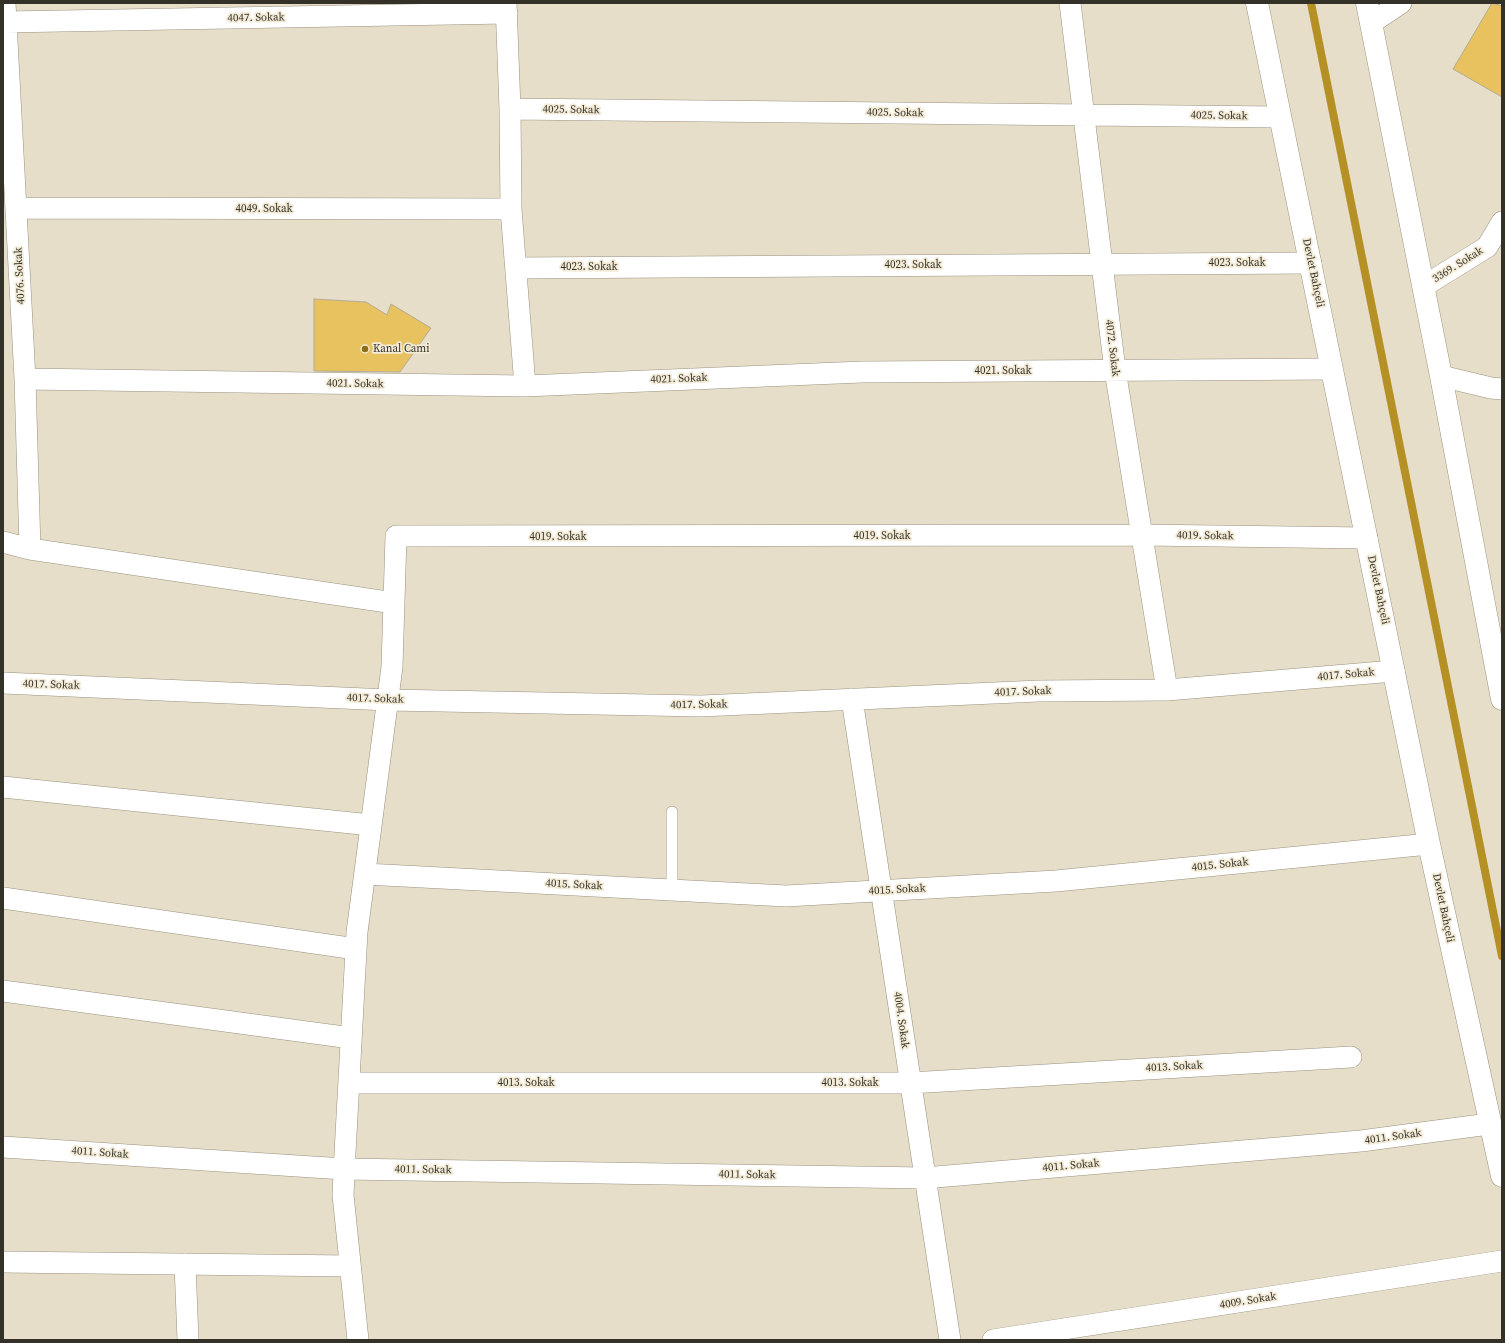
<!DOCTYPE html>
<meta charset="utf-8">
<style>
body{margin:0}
#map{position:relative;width:1505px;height:1343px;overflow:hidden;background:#e6dec9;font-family:"Source Serif 4",serif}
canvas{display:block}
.frame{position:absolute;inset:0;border:4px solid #343129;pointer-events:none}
</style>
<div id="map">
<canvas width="1505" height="1343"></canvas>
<div class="frame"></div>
</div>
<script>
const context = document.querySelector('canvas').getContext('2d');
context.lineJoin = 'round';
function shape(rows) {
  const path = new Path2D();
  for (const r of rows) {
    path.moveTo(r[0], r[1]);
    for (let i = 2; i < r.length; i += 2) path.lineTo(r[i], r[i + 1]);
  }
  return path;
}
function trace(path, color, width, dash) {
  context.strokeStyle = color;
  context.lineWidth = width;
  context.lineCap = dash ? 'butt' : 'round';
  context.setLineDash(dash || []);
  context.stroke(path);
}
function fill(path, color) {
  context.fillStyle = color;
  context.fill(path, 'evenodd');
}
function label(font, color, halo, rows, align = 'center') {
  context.font = font + ' "Source Serif 4",serif';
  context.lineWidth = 3.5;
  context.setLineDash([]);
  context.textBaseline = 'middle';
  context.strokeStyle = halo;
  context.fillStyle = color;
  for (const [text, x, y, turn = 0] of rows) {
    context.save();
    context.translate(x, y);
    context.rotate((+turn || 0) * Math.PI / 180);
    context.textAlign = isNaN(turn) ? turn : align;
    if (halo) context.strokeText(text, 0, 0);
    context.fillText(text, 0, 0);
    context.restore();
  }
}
const stream = shape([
 [1311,3,1502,956]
]);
const building = shape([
 [1492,3,1502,6,1502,97,1453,69,1492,3],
 [314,299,366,302,387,315,391,304,431,328,400,372,314,371,314,299]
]);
const service = shape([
 [672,812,672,890]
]);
const minor = shape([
 [5,3,25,379,30,549],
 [506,3,510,109,511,209,525,386],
 [1070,3,1115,370,1167,690],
 [6,22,507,13],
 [1371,23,1401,3],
 [510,109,1280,117],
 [17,208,511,209],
 [516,268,1311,263],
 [1424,286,1487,247,1502,222],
 [1441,376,1491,388,1502,389],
 [25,379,525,386,862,372,1332,369],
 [3,542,30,549,394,603],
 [3,683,388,700,701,706,1039,691,1167,690,1394,671],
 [852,699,950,1340],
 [3,787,371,825],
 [365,874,786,896,1056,881,1429,844],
 [3,898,356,949],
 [3,991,351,1038],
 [349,1083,910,1083,1351,1057],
 [3,1147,344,1169,924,1178,1361,1141,1489,1124],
 [3,1262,350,1266],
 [185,1264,188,1340],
 [358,1340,343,1195,345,1153,357,932,392,667,396,536,1142,535,1367,538],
 [993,1340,1502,1261]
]);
const tertiary = shape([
 [1257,3,1429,844,1502,1176],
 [1367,3,1441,376,1502,699]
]);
const markers = [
 [365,349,4,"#8d6f13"]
];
const streetNames = [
 ["4047. Sokak",256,18,-1],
 ["4025. Sokak",571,110,1],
 ["4025. Sokak",895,113,1],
 ["4025. Sokak",1219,116,1],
 ["4049. Sokak",264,209],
 ["4023. Sokak",1237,263],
 ["4023. Sokak",913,265],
 ["3369. Sokak",1458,265,-32],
 ["4023. Sokak",589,267],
 ["Devlet Bahçeli",1313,273,78],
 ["4076. Sokak",20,276,-93],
 ["4072. Sokak",1112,348,83],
 ["4021. Sokak",1003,371],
 ["4021. Sokak",679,379,-2],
 ["4021. Sokak",355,384,1],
 ["4019. Sokak",882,536],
 ["4019. Sokak",1205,536,1],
 ["4019. Sokak",558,537],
 ["Devlet Bahçeli",1378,590,78],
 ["4017. Sokak",1346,675,-5],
 ["4017. Sokak",51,685,2],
 ["4017. Sokak",1023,692,-2],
 ["4017. Sokak",375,699,2],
 ["4017. Sokak",699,705,-1],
 ["4015. Sokak",1220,865,-6],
 ["4015. Sokak",574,885,3],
 ["4015. Sokak",897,890,-3],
 ["Devlet Bahçeli",1443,908,78],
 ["4004. Sokak",901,1020,82],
 ["4013. Sokak",1174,1067,-3],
 ["4013. Sokak",526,1083],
 ["4013. Sokak",850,1083],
 ["4011. Sokak",1393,1137,-8],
 ["4011. Sokak",100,1153,4],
 ["4011. Sokak",1071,1166,-5],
 ["4011. Sokak",423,1170,1],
 ["4011. Sokak",747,1175,1],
 ["4009. Sokak",1248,1301,-9]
];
const poiNames = [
 ["Kanal Cami",373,349]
];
trace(stream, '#b59125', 8);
fill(building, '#e7c25f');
trace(building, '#b2ab97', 1);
trace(service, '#9a927f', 12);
trace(minor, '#9a927f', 22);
trace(tertiary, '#9a927f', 23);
trace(service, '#fff', 11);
trace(minor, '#fff', 21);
trace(tertiary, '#fff', 22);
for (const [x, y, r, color] of markers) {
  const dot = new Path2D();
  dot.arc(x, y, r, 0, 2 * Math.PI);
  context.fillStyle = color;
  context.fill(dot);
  trace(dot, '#f3ebd6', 1.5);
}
label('11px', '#343129', '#f3ebd6', streetNames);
label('11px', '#343129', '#f3ebd6', poiNames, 'left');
</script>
